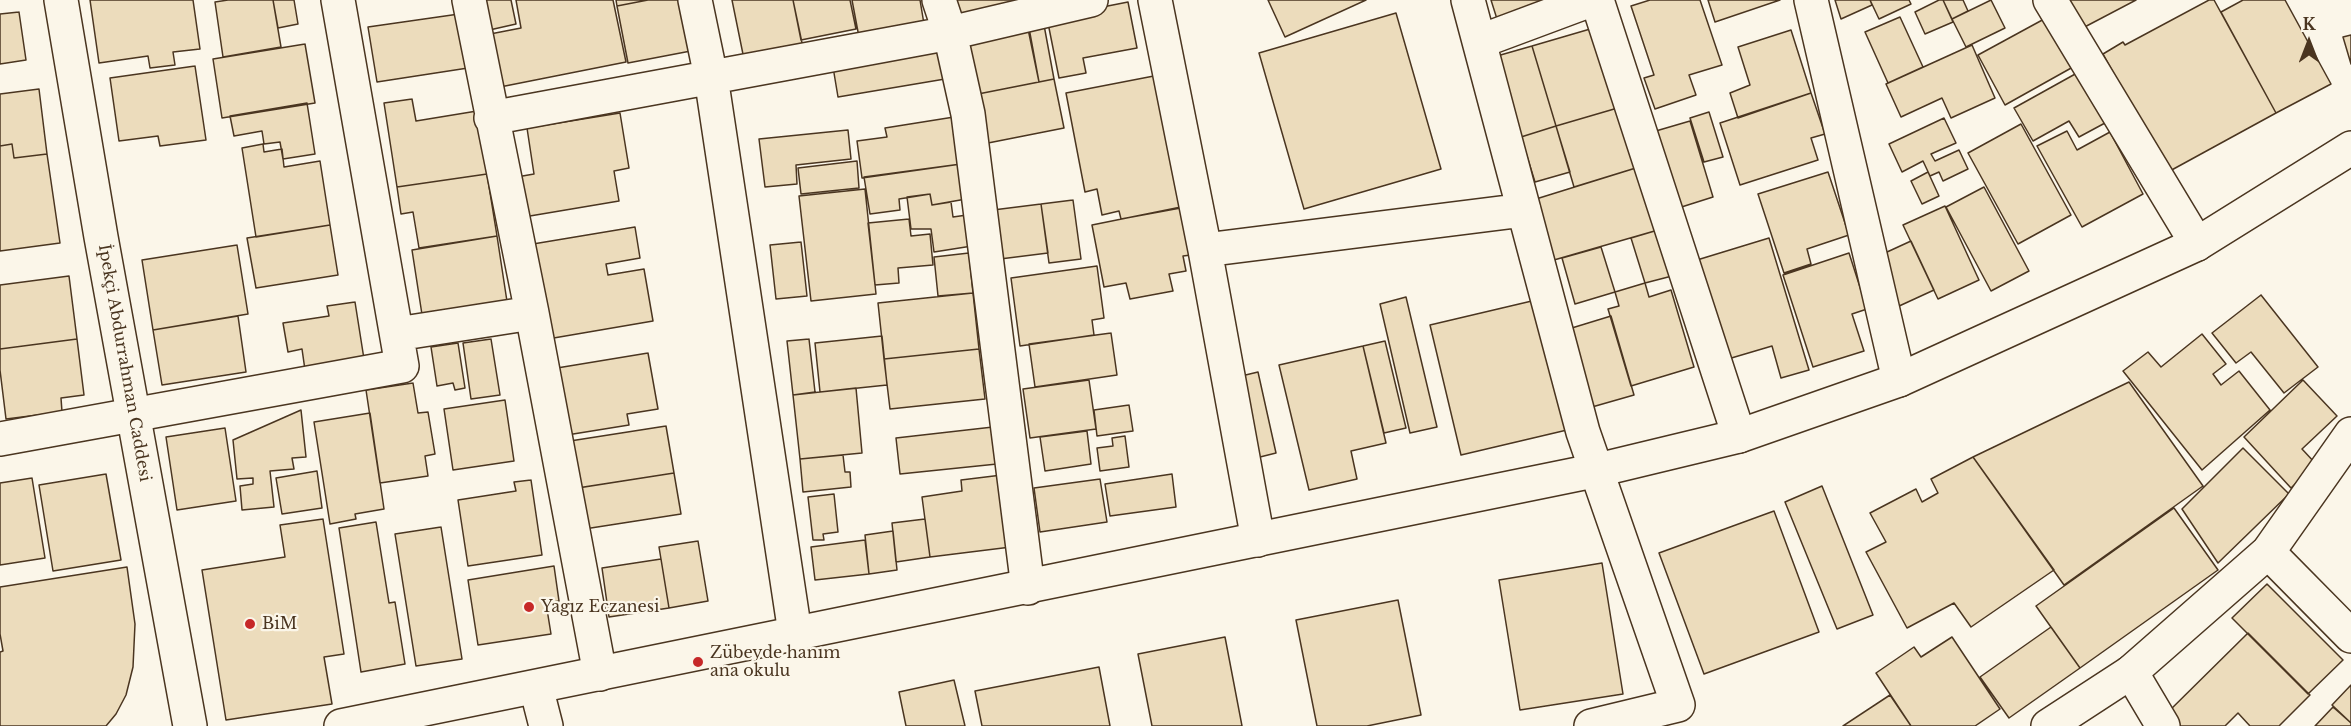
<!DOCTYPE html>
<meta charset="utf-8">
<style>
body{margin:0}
#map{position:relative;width:2351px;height:726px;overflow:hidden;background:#fbf6e9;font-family:"Libre Baskerville",serif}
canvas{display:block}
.north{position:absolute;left:2279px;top:12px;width:60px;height:60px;-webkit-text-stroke:4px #fbf6e9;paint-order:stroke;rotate:0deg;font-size:16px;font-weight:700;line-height:24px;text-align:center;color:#4a3520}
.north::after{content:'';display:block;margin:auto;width:21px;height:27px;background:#4a3520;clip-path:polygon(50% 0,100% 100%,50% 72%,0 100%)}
</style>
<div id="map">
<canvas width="2351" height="726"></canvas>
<div class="north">K</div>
</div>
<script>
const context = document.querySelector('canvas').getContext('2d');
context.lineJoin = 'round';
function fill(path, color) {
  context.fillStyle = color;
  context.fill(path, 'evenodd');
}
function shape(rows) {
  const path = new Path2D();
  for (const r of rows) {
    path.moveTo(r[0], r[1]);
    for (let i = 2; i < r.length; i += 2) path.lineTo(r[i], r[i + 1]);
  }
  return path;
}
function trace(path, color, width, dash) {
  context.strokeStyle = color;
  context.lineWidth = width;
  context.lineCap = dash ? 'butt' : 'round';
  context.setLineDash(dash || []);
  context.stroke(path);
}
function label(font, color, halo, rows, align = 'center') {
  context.font = font + ' "Libre Baskerville",serif';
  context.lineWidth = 4.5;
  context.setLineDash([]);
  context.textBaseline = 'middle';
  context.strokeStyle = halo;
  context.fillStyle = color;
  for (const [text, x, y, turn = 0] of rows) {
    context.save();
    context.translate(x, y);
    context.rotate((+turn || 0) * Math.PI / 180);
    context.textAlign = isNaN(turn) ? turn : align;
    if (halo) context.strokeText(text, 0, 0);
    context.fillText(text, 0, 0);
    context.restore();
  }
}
const building = shape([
 [90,0,193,0,200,49,173,52,175,65,150,68,148,56,99,63,90,0],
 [228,0,273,0,281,47,223,57,215,2,228,0],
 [273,0,294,0,298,24,278,28,273,0],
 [478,0,511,0,516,24,485,31,478,0],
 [516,0,613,0,626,62,495,88,485,35,521,28,516,0],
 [616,0,648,0,617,6,616,0],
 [648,0,685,0,696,50,628,63,617,6,648,0],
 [732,0,793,0,805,57,746,69,732,0],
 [793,0,850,0,856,29,801,40,793,0],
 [852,0,920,0,924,24,859,37,852,0],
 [956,0,1015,0,1016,5,960,19,956,0],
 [1268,0,1366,0,1285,37,1268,0],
 [1491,0,1554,0,1497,19,1491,0],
 [1650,0,1700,0,1722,65,1689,75,1696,95,1655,109,1644,78,1654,75,1631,6,1650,0],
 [1708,0,1780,0,1715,22,1708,0],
 [1835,0,1870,0,1872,5,1841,19,1835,0],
 [1870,0,1909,0,1911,4,1879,19,1870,0],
 [1939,0,1943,0,1953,22,1925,34,1915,12,1939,0],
 [1943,0,1963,0,1968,11,1952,19,1943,0],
 [1991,0,2005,28,1966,47,1952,19,1991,0],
 [2061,0,2136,0,2077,31,2061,0],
 [2209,0,2214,0,2276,113,2168,172,2103,54,2123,42,2125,45,2209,0],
 [2243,0,2285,0,2331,84,2276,113,2221,12,2243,0],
 [1128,2,1137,48,1083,58,1086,73,1059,78,1047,18,1128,2],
 [19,12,26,60,0,64,0,14,19,12],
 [1396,13,1441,169,1304,209,1259,53,1396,13],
 [459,14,468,68,377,82,368,27,459,14],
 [1900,17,1923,67,1888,83,1865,32,1900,17],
 [2046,18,2073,67,2005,105,1978,55,2046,18],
 [1027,24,1039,82,973,95,962,37,1027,24],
 [1044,25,1054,79,1039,82,1029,28,1044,25],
 [1597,27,1621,107,1556,126,1532,46,1597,27],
 [1791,30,1811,93,1738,118,1730,93,1750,85,1738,47,1791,30],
 [2351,35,2351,64,2343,37,2351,35],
 [305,44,315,103,222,118,213,59,305,44],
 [1972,45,1995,98,1951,118,1942,98,1901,117,1886,84,1972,45],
 [1532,46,1556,126,1521,137,1497,56,1532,46],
 [940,49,945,79,838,97,833,67,940,49],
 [195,66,206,140,160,146,158,136,119,141,110,78,195,66],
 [2077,73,2105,123,2079,137,2069,121,2033,141,2014,108,2077,73],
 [1159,75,1186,207,1121,219,1119,211,1102,215,1097,189,1085,192,1066,93,1159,75],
 [1054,79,1064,128,983,144,973,95,1054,79],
 [39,89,47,154,14,158,12,144,0,146,0,94,39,89],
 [1811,93,1825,134,1811,138,1818,160,1740,185,1720,123,1811,93],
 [412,99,416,121,477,111,487,174,397,187,384,103,412,99],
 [307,103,315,154,283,159,280,142,264,144,262,131,234,136,230,116,307,103],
 [1621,107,1639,167,1574,187,1556,126,1621,107],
 [1709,112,1723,157,1704,162,1690,118,1709,112],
 [620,113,629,168,614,171,619,201,518,218,511,178,534,174,527,128,620,113],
 [954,117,961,164,862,178,857,141,887,137,885,128,954,117],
 [1944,118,1956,143,1931,154,1935,161,1959,150,1968,169,1943,181,1939,172,1930,176,1923,161,1902,172,1889,144,1944,118],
 [1690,121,1713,197,1672,210,1649,133,1690,121],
 [2021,124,2071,215,2018,244,1968,153,2021,124],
 [1556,126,1570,172,1535,182,1521,137,1556,126],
 [848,130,851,159,796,165,797,184,765,187,759,139,848,130],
 [2067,131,2077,150,2110,132,2143,194,2082,227,2037,146,2067,131],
 [12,144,14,158,47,154,60,243,0,251,0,146,12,144],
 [263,144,264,152,282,149,284,167,320,161,330,225,256,237,242,148,263,144],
 [857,161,859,188,801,194,798,168,857,161],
 [961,164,966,199,932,205,930,194,899,199,900,210,870,214,864,177,961,164],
 [1639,167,1658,230,1554,260,1536,199,1639,167],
 [1828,172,1849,235,1807,249,1811,264,1784,273,1758,194,1828,172],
 [1928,172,1939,196,1922,204,1911,181,1928,172],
 [487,174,497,236,419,248,413,212,401,214,397,187,487,174],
 [1984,187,2029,271,1991,291,1946,207,1984,187],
 [865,189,876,294,811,301,799,196,865,189],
 [930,194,932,205,951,202,953,217,967,215,972,246,934,252,931,229,911,229,907,197,930,194],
 [1073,200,1081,259,1049,263,1041,204,1073,200],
 [1041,204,1048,253,1000,259,993,210,1041,204],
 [1945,206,1979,280,1938,299,1903,225,1945,206],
 [1181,207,1191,255,1183,256,1186,271,1169,274,1173,291,1130,299,1126,283,1104,287,1092,225,1181,207],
 [909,219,911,236,930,234,933,265,898,268,899,283,875,285,868,223,909,219],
 [330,225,338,275,256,288,247,238,330,225],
 [635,227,640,258,606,264,608,275,644,269,653,321,542,340,527,245,635,227],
 [1658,230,1672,276,1645,283,1631,238,1658,230],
 [497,236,508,308,423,321,412,250,497,236],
 [1769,238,1809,370,1781,378,1772,346,1728,359,1697,260,1769,238],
 [1911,241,1934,290,1897,307,1874,258,1911,241],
 [801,242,807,296,776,299,770,245,801,242],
 [237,245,248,314,153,330,142,260,237,245],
 [1601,247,1615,292,1575,304,1562,258,1601,247],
 [969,253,973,293,938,296,934,257,969,253],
 [1849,253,1867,309,1852,314,1864,351,1813,367,1783,275,1849,253],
 [1097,266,1104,318,1092,320,1094,335,1020,346,1011,278,1097,266],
 [69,276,77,339,0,349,0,285,69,276],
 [1645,283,1649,297,1671,290,1694,367,1631,386,1608,309,1619,306,1615,292,1645,283],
 [973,293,979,349,884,359,878,303,973,293],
 [2261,295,2318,367,2284,393,2251,352,2236,363,2212,333,2261,295],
 [1406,297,1437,427,1410,433,1380,304,1406,297],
 [1536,300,1567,430,1461,455,1430,325,1536,300],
 [355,302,364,359,306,377,302,349,288,352,283,323,329,316,327,306,355,302],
 [238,316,246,372,162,385,153,330,238,316],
 [1611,316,1634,395,1585,409,1562,331,1611,316],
 [1111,333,1117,375,1035,387,1029,344,1111,333],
 [2202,334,2226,364,2213,374,2221,385,2239,371,2270,410,2202,470,2123,371,2148,352,2161,367,2202,334],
 [882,336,887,385,820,392,815,343,882,336],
 [77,339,84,395,61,398,62,412,6,419,0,370,0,349,77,339],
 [491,339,500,395,471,399,463,343,491,339],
 [809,339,815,392,793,395,787,341,809,339],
 [1385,341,1406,428,1384,433,1363,346,1385,341],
 [458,343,465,388,455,390,453,383,437,386,431,347,458,343],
 [1363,346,1386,443,1351,451,1357,479,1309,490,1279,365,1363,346],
 [979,349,985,399,890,409,884,359,979,349],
 [648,353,658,409,627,414,629,425,567,435,557,368,648,353],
 [1258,372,1276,453,1252,459,1233,378,1258,372],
 [1089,380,1096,429,1030,438,1023,389,1089,380],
 [2303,380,2337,416,2302,449,2316,464,2291,488,2244,437,2303,380],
 [2129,382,2203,486,2064,585,1973,457,2129,382],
 [413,383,418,413,428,412,435,454,425,456,428,476,380,483,366,390,413,383],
 [856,388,862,453,800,459,793,395,856,388],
 [505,400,514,461,453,470,444,409,505,400],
 [1129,405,1133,431,1097,436,1094,410,1129,405],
 [301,410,306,457,292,458,294,469,270,471,274,507,242,510,240,486,253,484,253,478,237,479,233,440,301,410],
 [370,413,384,509,355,514,356,519,330,524,314,422,370,413],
 [666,426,674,473,578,488,570,441,666,426],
 [993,427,997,464,900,474,896,438,993,427],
 [225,428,236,501,177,510,166,437,225,428],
 [1087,431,1091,464,1045,471,1040,437,1087,431],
 [1125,436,1129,467,1100,471,1097,448,1113,446,1112,438,1125,436],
 [2243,448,2289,494,2218,563,2182,509,2243,448],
 [843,455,845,472,850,472,851,487,803,492,800,459,843,455],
 [1973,457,2054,570,1971,627,1954,603,1907,628,1866,552,1886,542,1870,513,1916,489,1922,502,1938,493,1931,479,1973,457],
 [317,471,322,508,282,514,276,478,317,471],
 [674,473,681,514,578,530,571,489,674,473],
 [106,474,121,560,53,571,39,485,106,474],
 [1172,474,1176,507,1110,516,1105,484,1172,474],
 [1002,475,1011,547,930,557,922,497,962,491,961,480,1002,475],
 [32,478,45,558,0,565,0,483,32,478],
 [1100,479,1107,522,1040,532,1034,488,1100,479],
 [531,480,542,555,468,566,458,500,516,491,514,482,531,480],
 [1822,486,1873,615,1837,629,1785,502,1822,486],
 [834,494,838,532,823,534,824,540,813,540,808,497,834,494],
 [2174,508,2218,570,2080,668,2036,606,2174,508],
 [1774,511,1819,632,1704,674,1659,553,1774,511],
 [323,519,344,654,324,657,332,704,226,720,202,570,285,557,280,525,323,519],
 [925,519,930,557,896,562,892,523,925,519],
 [376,522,389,603,395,602,405,664,361,672,339,528,376,522],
 [441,527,462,659,416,666,395,534,441,527],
 [893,531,897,570,869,574,865,535,893,531],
 [865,540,869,574,815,580,811,547,865,540],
 [698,541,708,601,669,608,659,547,698,541],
 [661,559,669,608,609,617,602,568,661,559],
 [1602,563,1623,694,1520,710,1499,580,1602,563],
 [554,566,559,601,546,603,551,634,478,645,468,580,554,566],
 [127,567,135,624,133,667,126,695,116,714,106,726,0,726,0,652,3,651,0,634,0,587,127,567],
 [2267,584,2343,660,2308,694,2232,618,2267,584],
 [1398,600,1421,715,1367,726,1317,726,1296,620,1398,600],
 [2051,627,2080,668,2009,718,1980,677,2051,627],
 [2248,633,2310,695,2279,726,2250,726,2238,713,2225,726,2171,726,2163,717,2248,633],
 [1225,637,1242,726,1152,726,1138,654,1225,637],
 [1952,637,2000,709,1975,726,1911,726,1876,673,1914,647,1921,657,1952,637],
 [1099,667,1110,726,982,726,975,691,1099,667],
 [954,680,965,726,906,726,899,692,954,680],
 [2351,685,2351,723,2332,705,2351,685],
 [1890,695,1911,726,1843,726,1890,695],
 [2333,707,2351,723,2351,726,2315,726,2333,707]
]);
const minor = shape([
 [469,0,532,313,600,674],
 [695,0,711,77,795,633],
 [939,0,950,33,968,114,1028,588],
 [1155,0,1205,250,1524,210],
 [1468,0,1583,432,1678,705,1591,726],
 [1597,0,1739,436],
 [1811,0,1899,380],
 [2050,0,2197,244],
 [1481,41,1591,0],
 [491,118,950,33,1091,0],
 [1205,250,1258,540],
 [397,334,532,313],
 [0,439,402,366,338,0],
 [2268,552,2351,636],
 [2131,672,2163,726],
 [536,687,546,726]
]);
const tertiary = shape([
 [61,0,101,237,190,726],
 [341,726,1598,470,1739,436,1899,380,2197,244,2351,148],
 [2048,726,2131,672,2268,552,2351,434]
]);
const markers = [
 [529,607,6,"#c62828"],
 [250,624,6,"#c62828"],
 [698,662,6,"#c62828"]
];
const streetNames = [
 ["İpekçi Abdurrahman Caddesi",124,363,80]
];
const poiNames = [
 ["Yagız Eczanesi",541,607],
 ["BiM",262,624],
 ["Zübeyde hanım",710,653],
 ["ana okulu",710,671]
];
fill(building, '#ecdcbc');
trace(building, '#4a3520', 1.5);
trace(minor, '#4a3520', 36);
trace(tertiary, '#4a3520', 36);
trace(minor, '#fbf6e9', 33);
trace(tertiary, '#fbf6e9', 33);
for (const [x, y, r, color] of markers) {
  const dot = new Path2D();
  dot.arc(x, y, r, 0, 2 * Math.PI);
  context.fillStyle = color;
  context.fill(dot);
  trace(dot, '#fbf6e9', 2);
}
label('16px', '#4a3520', '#fbf6e9', streetNames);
label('16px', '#4a3520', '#fbf6e9', poiNames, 'left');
</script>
